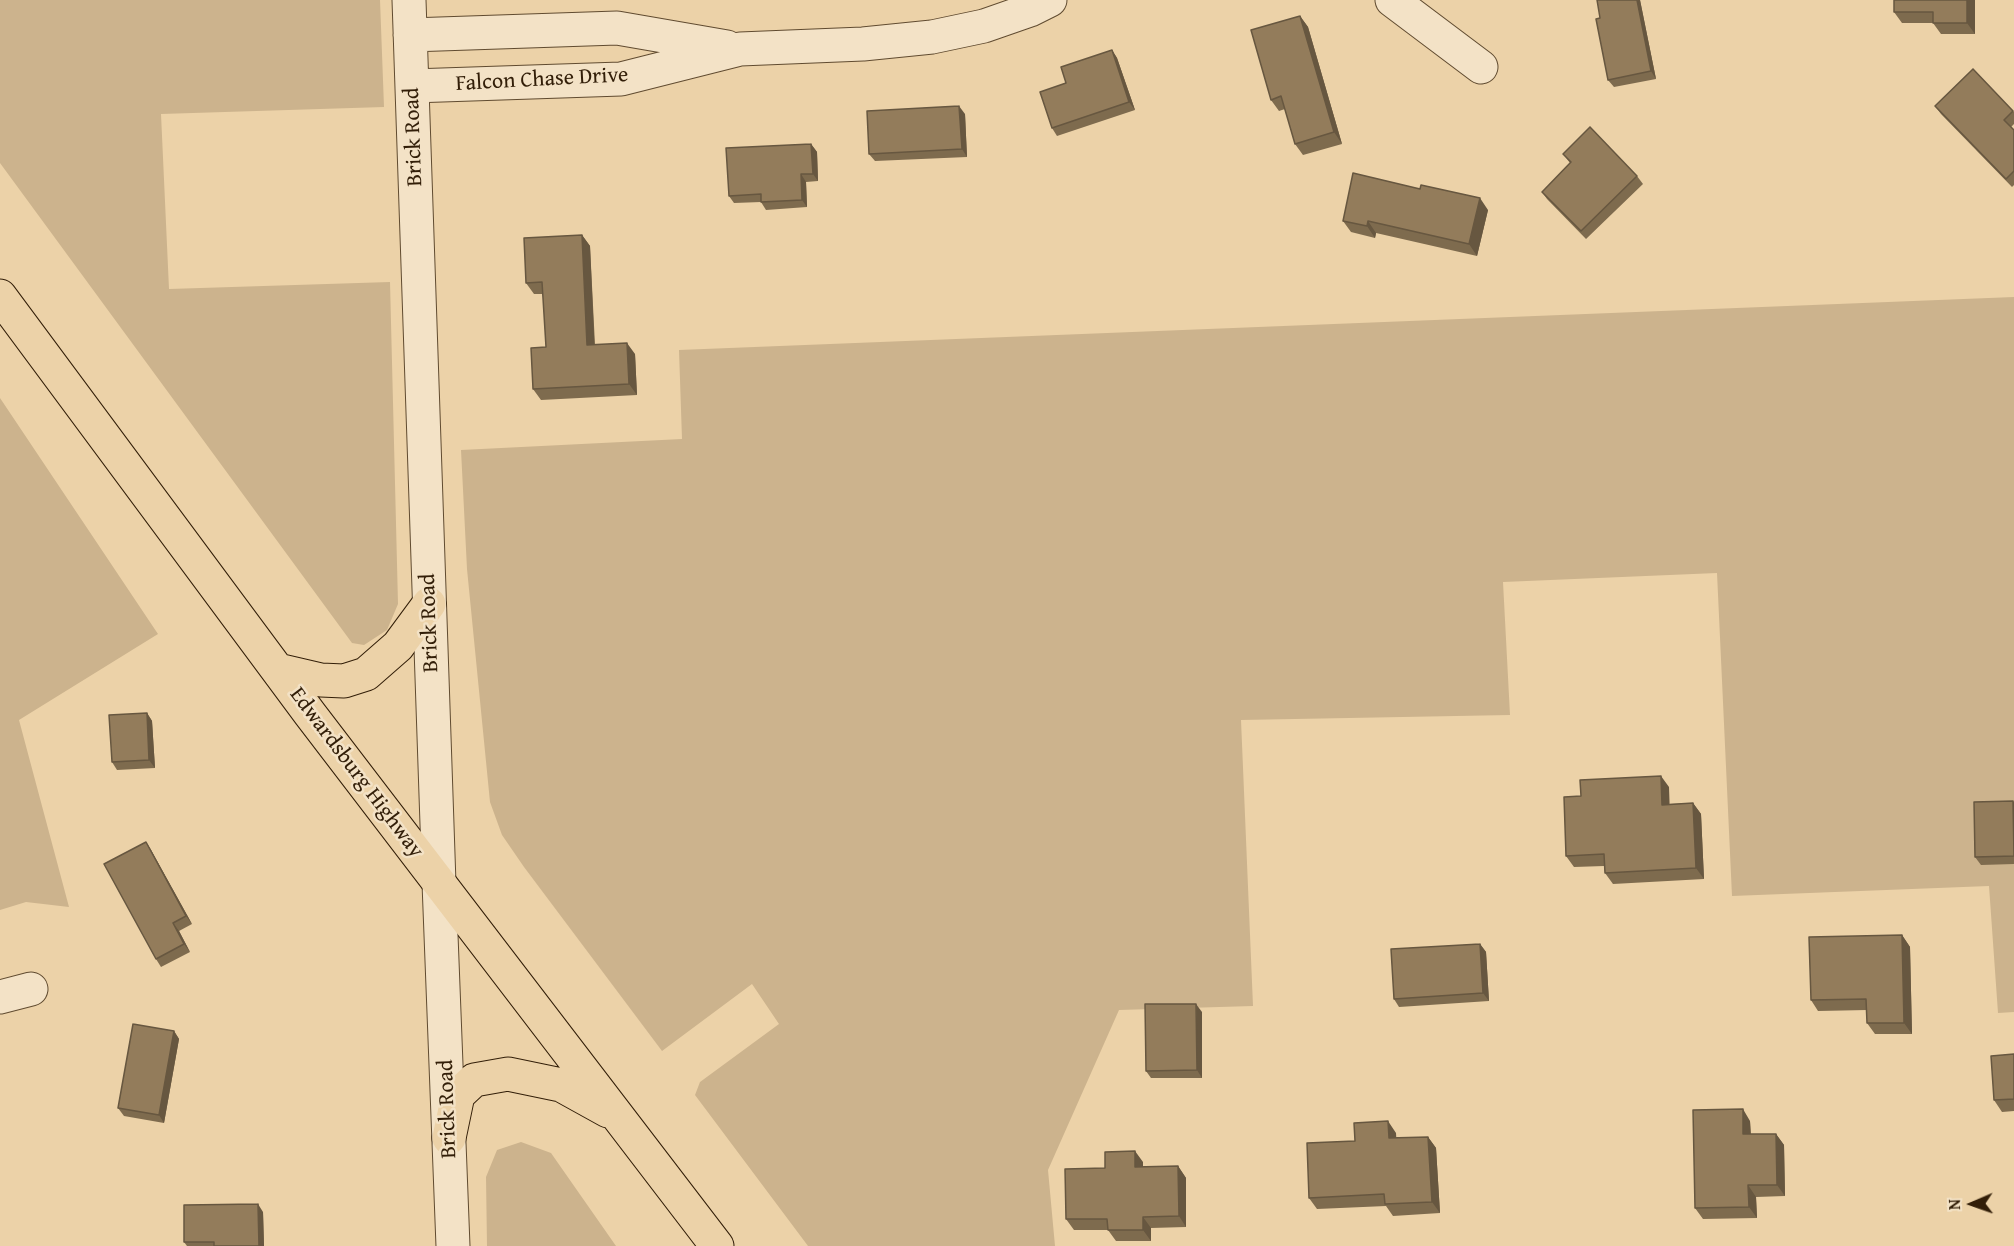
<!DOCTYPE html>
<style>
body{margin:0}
#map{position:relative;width:2014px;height:1246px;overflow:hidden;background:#ecd2a8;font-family:"Gentium Book Plus",serif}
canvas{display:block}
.north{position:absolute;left:1942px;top:1174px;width:60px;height:60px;-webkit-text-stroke:4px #f3e2c6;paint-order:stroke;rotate:268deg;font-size:16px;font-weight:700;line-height:24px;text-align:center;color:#321e08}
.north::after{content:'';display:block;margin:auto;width:21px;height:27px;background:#321e08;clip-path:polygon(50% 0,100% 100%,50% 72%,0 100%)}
</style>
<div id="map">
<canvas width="2014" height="1246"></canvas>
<div class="north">N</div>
</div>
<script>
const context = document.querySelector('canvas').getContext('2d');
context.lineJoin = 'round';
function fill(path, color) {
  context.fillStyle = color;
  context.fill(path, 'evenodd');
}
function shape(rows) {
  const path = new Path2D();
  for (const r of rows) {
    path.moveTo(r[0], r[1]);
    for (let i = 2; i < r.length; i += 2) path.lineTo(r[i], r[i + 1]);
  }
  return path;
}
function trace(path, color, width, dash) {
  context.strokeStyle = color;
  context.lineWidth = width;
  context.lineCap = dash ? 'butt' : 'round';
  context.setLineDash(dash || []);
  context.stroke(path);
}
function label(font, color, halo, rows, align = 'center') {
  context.font = font + ' "Gentium Book Plus",serif';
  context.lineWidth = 5;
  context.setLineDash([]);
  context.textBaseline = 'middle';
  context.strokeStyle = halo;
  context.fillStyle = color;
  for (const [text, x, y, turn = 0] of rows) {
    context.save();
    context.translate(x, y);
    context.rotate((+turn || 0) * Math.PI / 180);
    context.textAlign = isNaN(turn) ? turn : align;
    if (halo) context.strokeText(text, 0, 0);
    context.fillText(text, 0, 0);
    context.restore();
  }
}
const green = shape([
 [0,0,380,0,384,107,161,114,169,289,390,282,398,604,387,630,364,645,352,643,0,163],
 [2014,297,2014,1012,1998,1013,1989,886,1732,896,1717,573,1503,582,1510,715,1241,720,1253,1006,1119,1010,1048,1170,1055,1246,808,1246,695,1095,700,1082,779,1024,752,984,662,1051,524,867,502,835,490,802,467,569,461,450,682,439,679,350],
 [0,398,158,634,19,720,69,907,26,902,0,910],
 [521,1142,551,1153,616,1246,487,1246,486,1177,497,1150]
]);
const minor = shape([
 [409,0,439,883,453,1246],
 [1392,0,1481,67],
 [410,35,617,28,727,47],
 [412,86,621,79,740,49,863,44,932,37,984,26,1030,10,1050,0],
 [0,997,31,989]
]);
const major = shape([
 [0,296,310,714,717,1246],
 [278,670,321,680,344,681,366,674,398,646,429,604],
 [449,1138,458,1095,474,1080,508,1074,561,1085,608,1111]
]);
const wall = shape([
 [1640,0,1656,79,1614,87,1608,80,1600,18],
 [1975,0,1975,34,1941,34,1933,23,1902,23,1894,12],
 [1300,16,1308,27,1342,144,1303,155,1295,144,1285,109,1279,111,1271,100],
 [1112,50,1117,58,1135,110,1057,136,1052,128,1066,83],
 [1973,69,2014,112,2014,124,2011,127,2014,130,2014,185,2012,187,1941,114,1935,106],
 [965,114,967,157,875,161,869,154],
 [811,144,817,152,818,181,806,182,807,207,766,210,761,202,734,203,729,196],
 [1563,154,1637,176,1643,184,1586,239,1547,199,1542,192,1570,163],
 [1488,210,1477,256,1376,233,1375,238,1351,232,1343,221],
 [582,235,590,246,595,345,635,354,637,395,541,400,533,389,546,347,543,294,534,294,526,283],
 [147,713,152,721,155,768,117,770,112,762],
 [1669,787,1669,804,1693,803,1701,814,1704,879,1613,884,1605,873,1604,866,1574,867,1566,856,1581,796],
 [2013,801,2014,803,2014,864,1981,865,1975,857],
 [146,842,151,850,192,924,179,931,190,952,161,967,156,959],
 [1902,935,1910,947,1912,1034,1875,1034,1867,1023,1867,1010,1818,1011,1811,1000],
 [1480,944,1486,952,1489,1001,1399,1007,1394,999],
 [1202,1012,1202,1078,1151,1078,1146,1071],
 [174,1031,179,1039,164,1123,124,1116,118,1108],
 [2014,1054,2014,1111,2002,1112,1994,1100],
 [1750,1121,1751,1134,1776,1134,1784,1145,1785,1196,1756,1197,1757,1218,1703,1219,1695,1208],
 [1396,1133,1396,1138,1428,1137,1436,1148,1440,1213,1393,1216,1386,1206,1317,1209,1309,1198,1355,1141],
 [1143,1162,1143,1167,1178,1166,1186,1178,1186,1227,1151,1228,1151,1241,1116,1241,1108,1230,1074,1230,1066,1219,1105,1168],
 [263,1212,264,1246,187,1246,184,1242]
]);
const shadedWall = shape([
 [1637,0,1640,0,1656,79,1651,71],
 [1967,0,1975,0,1975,34,1967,23],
 [1300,16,1308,27,1342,144,1334,132],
 [1112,50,1117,58,1135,110,1129,102],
 [959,106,965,114,967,157,962,149],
 [811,144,817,152,818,181,813,174],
 [801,174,806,182,807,207,802,200],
 [1480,198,1488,210,1477,256,1469,244],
 [1368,221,1376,233,1375,238,1367,226],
 [582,235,590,246,595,357,587,345],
 [627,343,635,354,637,395,629,384],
 [147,713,152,721,155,768,149,760],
 [1661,776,1669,787,1670,816,1662,805],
 [2013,801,2014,803,2014,854],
 [1693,803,1701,814,1704,879,1696,868],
 [146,842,151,850,192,924,186,916],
 [173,923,179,931,190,952,184,944],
 [1902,935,1910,947,1912,1034,1904,1023],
 [1480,944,1486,952,1489,1001,1483,993],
 [1196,1004,1202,1012,1202,1078,1197,1070],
 [174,1031,179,1039,164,1123,159,1115],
 [1743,1109,1750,1121,1751,1145,1743,1134],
 [1388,1121,1396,1133,1397,1150,1389,1138],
 [1776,1134,1784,1145,1785,1196,1777,1185],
 [1428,1137,1436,1148,1440,1213,1432,1202],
 [1135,1151,1143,1162,1143,1178,1135,1167],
 [1178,1166,1186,1178,1186,1227,1179,1216],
 [1748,1185,1756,1197,1757,1218,1749,1207],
 [258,1204,263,1212,264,1246,259,1246],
 [1143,1217,1151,1228,1151,1241,1143,1230]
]);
const building = shape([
 [1597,0,1637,0,1651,71,1608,80,1596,19,1600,18,1597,0],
 [1894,0,1967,0,1967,23,1933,23,1933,12,1894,12,1894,0],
 [1300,16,1334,132,1295,144,1281,96,1271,100,1251,30,1300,16],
 [1112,50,1129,102,1052,128,1040,92,1066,83,1061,67,1112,50],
 [1973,69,2013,111,2004,120,2014,130,2014,171,2006,179,1935,106,1973,69],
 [959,106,962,149,869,154,867,111,959,106],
 [1590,127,1637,176,1581,231,1542,192,1571,162,1563,154,1590,127],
 [811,144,813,174,801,174,802,200,761,202,761,194,729,196,726,148,811,144],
 [1353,173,1420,189,1421,185,1480,198,1469,244,1368,221,1367,226,1343,221,1353,173],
 [582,235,587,345,627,343,629,384,533,389,531,348,546,347,542,282,526,283,524,238,582,235],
 [147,713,149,760,112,762,109,715,147,713],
 [1661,776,1662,805,1693,803,1696,868,1605,873,1604,854,1566,856,1564,797,1581,796,1580,780,1661,776],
 [2013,801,2014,856,1975,857,1974,802,2013,801],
 [146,842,186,916,173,923,184,944,156,959,104,864,146,842],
 [1902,935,1904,1023,1867,1023,1866,999,1811,1000,1809,937,1902,935],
 [1480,944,1483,993,1394,999,1391,949,1480,944],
 [1145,1004,1196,1004,1197,1070,1146,1071,1145,1004],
 [133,1024,174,1031,159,1115,118,1108,133,1024],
 [2014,1054,2014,1099,1994,1100,1991,1056,2014,1054],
 [1743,1109,1743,1134,1776,1134,1777,1185,1748,1185,1749,1207,1695,1208,1693,1110,1743,1109],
 [1388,1121,1389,1138,1428,1137,1432,1202,1385,1204,1384,1194,1309,1198,1307,1143,1355,1141,1354,1123,1388,1121],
 [1135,1151,1135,1167,1178,1166,1179,1216,1143,1217,1143,1230,1108,1230,1107,1219,1066,1219,1065,1169,1105,1168,1105,1152,1135,1151],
 [258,1204,259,1246,214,1246,214,1242,184,1242,184,1205,258,1204]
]);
const streetNames = [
 ["Falcon Chase Drive",542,80,-3],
 ["Brick Road",414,137,-92],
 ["Brick Road",430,623,-92],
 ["Edwardsburg Highway",356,773,53],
 ["Brick Road",448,1109,-92]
];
fill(green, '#ccb38d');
trace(minor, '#604b30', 35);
trace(major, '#321e08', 35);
trace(minor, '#f3e2c6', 33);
trace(major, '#ecd2a8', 33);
fill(wall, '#7e6b4e');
fill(shadedWall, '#675740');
fill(building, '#937c5b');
trace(building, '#675740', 1.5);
label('22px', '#321e08', '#f3e2c6', streetNames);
</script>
